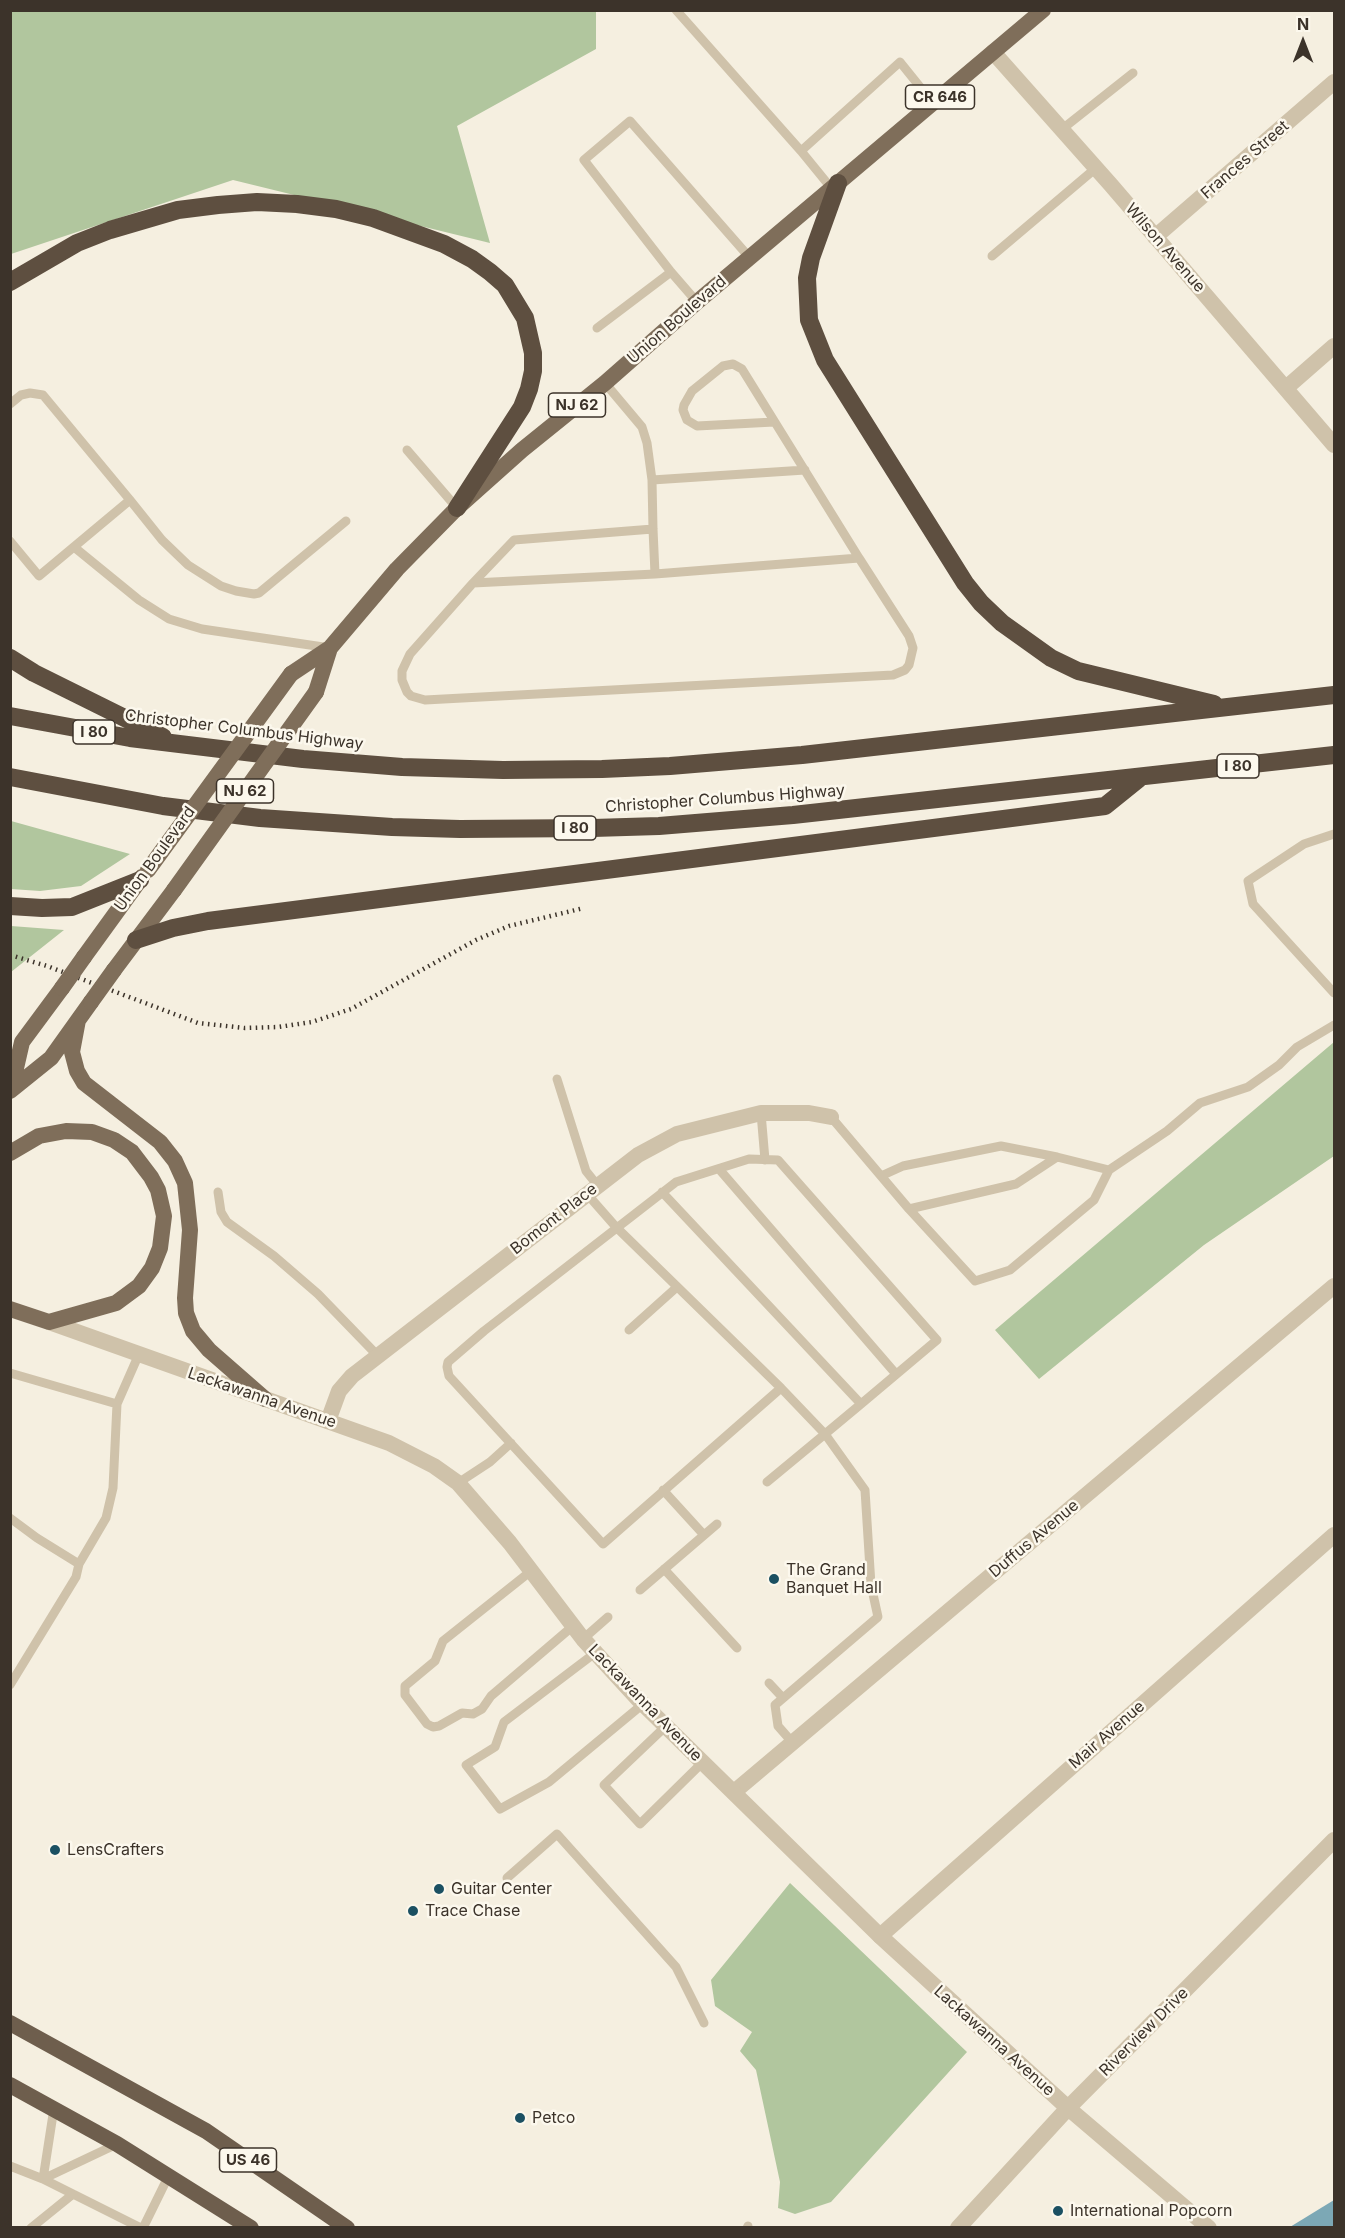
<!DOCTYPE html>
<style>
body{margin:0}
#map{position:relative;width:1345px;height:2238px;overflow:hidden;background:#f5efe0;font-family:Inter,sans-serif}
canvas{display:block}
.frame{position:absolute;inset:0;border:12px solid #3c332a;pointer-events:none}
.north{position:absolute;left:1273px;top:12px;width:60px;height:60px;-webkit-text-stroke:4px #fcf8ed;paint-order:stroke;rotate:0deg;font-size:16px;font-weight:700;line-height:24px;text-align:center;color:#3c332a}
.north::after{content:'';display:block;margin:auto;width:21px;height:27px;background:#3c332a;clip-path:polygon(50% 0,100% 100%,50% 72%,0 100%)}
</style>
<div id="map">
<canvas width="1345" height="2238"></canvas>
<div class="frame"></div>
<div class="north">N</div>
</div>
<script>
const context = document.querySelector('canvas').getContext('2d');
context.lineJoin = 'round';
function fill(path, color) {
  context.fillStyle = color;
  context.fill(path, 'evenodd');
}
function shape(rows) {
  const path = new Path2D();
  for (const r of rows) {
    path.moveTo(r[0], r[1]);
    for (let i = 2; i < r.length; i += 2) path.lineTo(r[i], r[i + 1]);
  }
  return path;
}
function trace(path, color, width, dash) {
  context.strokeStyle = color;
  context.lineWidth = width;
  context.lineCap = dash ? 'butt' : 'round';
  context.setLineDash(dash || []);
  context.stroke(path);
}
function label(font, color, halo, rows, align = 'center') {
  context.font = font + ' Inter,sans-serif';
  context.lineWidth = 5;
  context.setLineDash([]);
  context.textBaseline = 'middle';
  context.strokeStyle = halo;
  context.fillStyle = color;
  for (const [text, x, y, turn = 0] of rows) {
    context.save();
    context.translate(x, y);
    context.rotate((+turn || 0) * Math.PI / 180);
    context.textAlign = isNaN(turn) ? turn : align;
    if (halo) context.strokeText(text, 0, 0);
    context.fillText(text, 0, 0);
    context.restore();
  }
}
const green = shape([
 [10,11,596,11,596,49,457,126,490,243,233,180,11,254],
 [11,821,130,854,81,886,40,891,11,889],
 [11,926,64,930,11,972],
 [1334,1042,1334,1156,1204,1245,1039,1379,995,1330],
 [790,1883,967,2052,831,2202,795,2214,778,2208,780,2182,756,2070,740,2051,752,2032,715,2006,711,1980]
]);
const water = shape([
 [1334,2200,1334,2227,1290,2227]
]);
const service = shape([
 [676,10,801,151,900,62,933,103],
 [1061,130,1133,73],
 [801,151,832,189],
 [992,256,1096,168],
 [697,302,671,272,584,160,630,121,750,258],
 [597,328,671,272],
 [605,383,642,427,647,443,652,480,653,529,655,574,859,558,909,636,913,648,909,665,905,670,893,675,425,700,411,696,407,692,402,680,402,671,410,654,473,583,514,540,653,529],
 [10,404,21,395,30,393,43,395,130,500],
 [774,422,697,426,687,420,683,410,684,405,692,391,723,366,733,364,742,369,859,558],
 [407,450,457,508],
 [652,480,805,470],
 [10,541,39,576,130,500,162,540,188,565,221,586,236,591,254,594,259,593,346,521],
 [74,547,139,600,169,619,202,629,330,648],
 [473,583,655,574],
 [1334,834,1304,844,1248,881,1253,904,1334,993],
 [557,1079,586,1171,598,1186],
 [761,1113,765,1160],
 [831,1117,909,1209,975,1281,1010,1270,1094,1200,1109,1170,1167,1131,1200,1103,1248,1087,1279,1065,1297,1047,1334,1025],
 [719,1169,896,1374],
 [881,1176,903,1166,1001,1146,1057,1157,1109,1170],
 [218,1192,221,1212,227,1222,274,1256,318,1294,378,1356],
 [662,1192,861,1404],
 [587,1194,616,1227,781,1388],
 [909,1209,1016,1184,1057,1157],
 [629,1330,677,1287],
 [10,1373,117,1404,139,1354],
 [767,1482,825,1434,861,1404,937,1340,778,1160,749,1159,676,1182,484,1331,448,1362,447,1367,449,1376,603,1544,781,1388,825,1434,865,1490,871,1585,878,1617,775,1705,778,1726,792,1742],
 [458,1483,490,1462,511,1443],
 [663,1490,704,1535],
 [10,1518,37,1538,79,1564],
 [664,1569,737,1648],
 [531,1571,443,1641,435,1661,405,1686,405,1695,427,1724,433,1727,439,1726,462,1713,473,1714,482,1709,491,1696,573,1626],
 [640,1590,717,1524],
 [583,1639,608,1617],
 [595,1653,504,1722,495,1747,466,1765,500,1809,549,1782,643,1704],
 [769,1683,783,1698],
 [10,1685,76,1577,79,1564,106,1518,113,1488,117,1404],
 [666,1726,604,1785,640,1824,703,1762],
 [507,1878,557,1834,676,1967,704,2023],
 [10,2166,43,2179,141,2228],
 [43,2179,117,2144],
 [43,2179,54,2108],
 [31,2228,73,2194],
 [143,2228,169,2175],
 [747,2228,748,2226]
]);
const minor = shape([
 [993,52,1111,185,1334,445],
 [1155,237,1334,82],
 [1286,388,1334,346],
 [328,1421,339,1391,352,1376,638,1155,677,1134,761,1113,809,1113,831,1117],
 [734,1792,1334,1286],
 [880,1936,1334,1535]
]);
const tertiary = shape([
 [49,1322,389,1443,434,1466,458,1483,510,1543,583,1639,638,1699,880,1936,1068,2108,1209,2228],
 [958,2228,1068,2108,1334,1840]
]);
const primary = shape([
 [291,674,330,648,397,569,457,508,522,450,605,383,697,302,1043,10],
 [316,692,330,648],
 [84,957,142,877],
 [114,970,174,890],
 [78,1020,72,1052,77,1071,84,1083,160,1142,175,1161,185,1183,190,1230,185,1298,186,1313,193,1331,209,1350,265,1399],
 [11,1090,22,1042,62,988],
 [10,1091,51,1058,91,1002],
 [10,1153,39,1136,66,1131,92,1132,114,1140,132,1152,151,1177,158,1190,164,1216,160,1248,152,1268,139,1286,116,1303,49,1322,10,1309]
]);
const trunk = shape([
 [10,2023,206,2131,347,2228],
 [10,2085,117,2144,251,2228]
]);
const motorway = shape([
 [838,183,811,258,807,278,809,320,825,360,965,583,981,603,1002,623,1051,658,1078,671,1214,704],
 [10,282,77,243,110,230,178,210,218,205,257,202,297,204,336,209,373,218,444,244,472,259,490,272,505,285,525,318,533,353,533,371,529,389,522,407,457,508],
 [10,658,34,673,163,737],
 [10,716,130,738,303,759,402,767,503,770,602,769,670,766,802,755,1334,695],
 [10,777,163,806,260,818,392,827,460,829,593,828,659,826,793,815,1334,755],
 [10,906,42,908,72,907,140,880],
 [136,940,173,928,208,921,1105,806,1141,777]
]);
const rail = shape([
 [10,955,47,966,198,1023,245,1028,278,1027,312,1022,351,1009,476,940,509,926,584,908]
]);
const primaryBridge = shape([
 [148,870,291,674],
 [174,890,316,692],
 [62,988,84,957],
 [91,1002,114,970]
]);
const markers = [
 [774,1579,6,"#1b5062"],
 [55,1850,6,"#1b5062"],
 [439,1889,6,"#1b5062"],
 [413,1911,6,"#1b5062"],
 [520,2118,6,"#1b5062"],
 [1058,2211,6,"#1b5062"]
];
const shields = [
 [940,97,69],
 [577,405,57],
 [94,732,42],
 [1238,766,42],
 [245,791,57],
 [575,828,42],
 [248,2160,57]
];
const shieldNames = [
 ["CR 646",940,97],
 ["NJ 62",577,405],
 ["I 80",94,732],
 ["I 80",1238,766],
 ["NJ 62",245,791],
 ["I 80",575,828],
 ["US 46",248,2160]
];
const streetNames = [
 ["Frances Street",1245,160,-41],
 ["Wilson Avenue",1165,248,49],
 ["Union Boulevard",677,320,-41],
 ["Christopher Columbus Highway",244,730,7],
 ["Christopher Columbus Highway",725,799,-4],
 ["Union Boulevard",155,859,-54],
 ["Bomont Place",554,1219,-38],
 ["Lackawanna Avenue",262,1398,19],
 ["Duffus Avenue",1034,1539,-40],
 ["Lackawanna Avenue",645,1703,46],
 ["Mair Avenue",1107,1735,-41],
 ["Riverview Drive",1144,2032,-45],
 ["Lackawanna Avenue",994,2041,42]
];
const poiNames = [
 ["The Grand",786,1570],
 ["Banquet Hall",786,1588],
 ["LensCrafters",67,1850],
 ["Guitar Center",451,1889],
 ["Trace Chase",425,1911],
 ["Petco",532,2118],
 ["International Popcorn",1070,2211]
];
fill(green, '#b1c69e');
fill(water, '#7ca8b5');
trace(service, '#cfc2aa', 9);
trace(minor, '#cfc2aa', 16);
trace(tertiary, '#cfc2aa', 16);
trace(primary, '#7f6e5a', 16);
trace(trunk, '#6e5e4d', 16);
trace(motorway, '#5e4f40', 18);
trace(rail, '#3c332a', 4.5, [1.5, 4.5]);
trace(primaryBridge, '#7f6e5a', 16);
for (const [x, y, r, color] of markers) {
  const dot = new Path2D();
  dot.arc(x, y, r, 0, 2 * Math.PI);
  context.fillStyle = color;
  context.fill(dot);
  trace(dot, '#fcf8ed', 2);
}
for (const [x, y, w] of shields) {
  const box = new Path2D();
  box.roundRect(x - w / 2, y - 12, w, 24, 4.5);
  context.fillStyle = '#fcf8ed';
  context.fill(box);
  trace(box, '#3c332a', 1.5);
}
label('bold 15px', '#3c332a', null, shieldNames);
label('16px', '#3c332a', '#fcf8ed', streetNames);
label('16px', '#3c332a', '#fcf8ed', poiNames, 'left');
</script>
